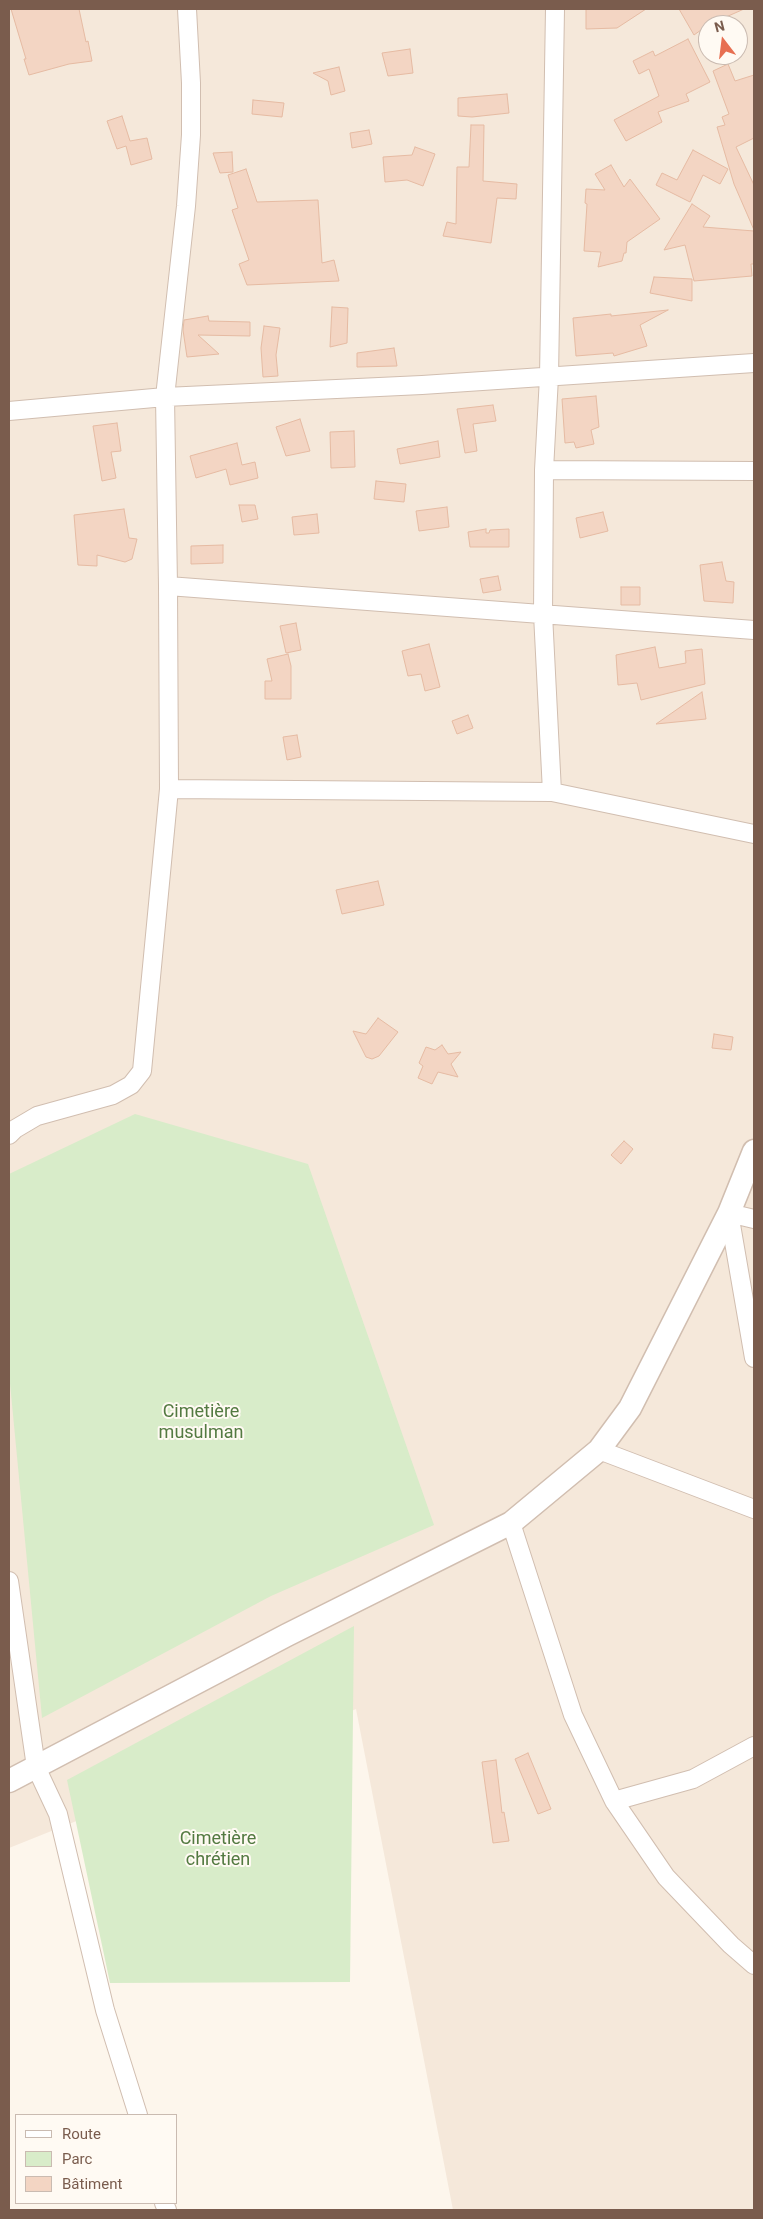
<!DOCTYPE html>
<meta charset="utf-8">
<style>
body{margin:0}
#map{position:relative;width:763px;height:2219px;overflow:hidden;background:#fdf6ec;font-family:Roboto,sans-serif}
canvas{display:block}
.frame{position:absolute;inset:0;border:10px solid #7a5c4d;pointer-events:none}
.legend{position:absolute;left:15px;top:2114px;width:162px;height:90px;box-sizing:border-box;background:#fffaf3;border:1px solid #cabbb1;margin:0;padding:6px 9px;list-style:none;font-size:15px;color:#7a5c4d}
.legend li{display:flex;align-items:center;gap:10px;height:25px}
.legend b{width:25px;border:1px solid #cabbb1}
.north{position:absolute;left:698px;top:15px;width:50px;height:50px;box-sizing:border-box;background:#fffaf3;border:1px solid #cabbb1;border-radius:50%;rotate:345deg;font-size:14px;font-weight:700;line-height:20px;text-align:center;color:#7a5c4d}
.north::after{content:'';display:block;margin:auto;width:18px;height:22px;background:#e76f51;clip-path:polygon(50% 0,100% 100%,50% 72%,0 100%)}
</style>
<div id="map">
<canvas width="763" height="2219"></canvas>
<div class="frame"></div>
<ul class="legend">
<li><b style="height:6px;background:#fff"></b>Route</li>
<li><b style="height:14px;background:#d8ecc9"></b>Parc</li>
<li><b style="height:14px;background:#f3d5c3"></b>Bâtiment</li>
</ul>
<div class="north">N</div>
</div>
<script>
const context = document.querySelector('canvas').getContext('2d');
context.lineJoin = 'round';
function fill(path, color) {
  context.fillStyle = color;
  context.fill(path, 'evenodd');
}
function shape(rows) {
  const path = new Path2D();
  for (const r of rows) {
    path.moveTo(r[0], r[1]);
    for (let i = 2; i < r.length; i += 2) path.lineTo(r[i], r[i + 1]);
  }
  return path;
}
function trace(path, color, width, dash) {
  context.strokeStyle = color;
  context.lineWidth = width;
  context.lineCap = dash ? 'butt' : 'round';
  context.setLineDash(dash || []);
  context.stroke(path);
}
function label(font, color, halo, rows, align = 'center') {
  context.font = font + ' Roboto,sans-serif';
  context.lineWidth = 4;
  context.setLineDash([]);
  context.textBaseline = 'middle';
  context.strokeStyle = halo;
  context.fillStyle = color;
  for (const [text, x, y, turn = 0] of rows) {
    context.save();
    context.translate(x, y);
    context.rotate((+turn || 0) * Math.PI / 180);
    context.textAlign = isNaN(turn) ? turn : align;
    if (halo) context.strokeText(text, 0, 0);
    context.fillText(text, 0, 0);
    context.restore();
  }
}
const residential = shape([
 [9,9,754,9,754,2210,453,2210,356,1709,9,1848],
 [708,25,738,25,738,55,708,55]
]);
const green = shape([
 [135,1114,308,1164,434,1525,271,1596,42,1718,9,1373,9,1174],
 [354,1626,350,1982,110,1983,67,1780]
]);
const building = shape([
 [11,9,79,9,86,42,88,41,92,61,69,64,29,75,24,59,26,59,11,9],
 [586,9,646,9,617,28,586,29,586,9],
 [679,9,744,9,708,25,694,35,679,9],
 [688,39,710,82,686,94,689,101,658,112,662,122,626,141,614,120,659,96,649,69,639,74,633,61,653,51,655,56,688,39],
 [410,49,413,73,388,76,382,53,410,49],
 [728,64,735,81,754,75,754,138,736,147,754,185,754,230,734,184,717,127,725,125,722,117,729,114,713,71,728,64],
 [339,67,345,91,331,95,328,81,313,73,339,67],
 [507,94,509,113,472,117,458,116,458,98,507,94],
 [253,100,284,103,282,117,252,114,253,100],
 [122,116,130,141,147,138,152,159,131,165,126,146,117,149,107,121,122,116],
 [471,125,484,125,483,181,517,184,516,199,497,198,491,243,443,236,447,222,456,224,457,167,469,167,471,125],
 [369,130,372,144,352,148,350,133,369,130],
 [415,147,435,154,423,186,407,180,385,182,383,157,412,155,415,147],
 [693,150,728,169,720,184,703,175,690,202,656,185,662,173,677,180,693,150],
 [232,152,233,172,220,173,213,153,232,152],
 [611,165,624,187,630,179,660,219,627,242,626,253,624,253,622,261,598,267,601,252,584,251,587,204,585,203,586,189,605,190,595,174,611,165],
 [246,169,257,202,318,200,322,263,334,260,339,281,247,285,239,264,249,260,232,210,238,208,228,175,246,169],
 [692,204,710,216,703,227,754,231,754,264,751,264,752,276,694,281,685,245,664,250,692,204],
 [654,277,692,279,692,301,650,293,654,277],
 [332,307,348,308,347,343,330,347,332,307],
 [668,310,640,325,647,346,614,356,613,353,576,356,573,318,611,314,611,316,668,310],
 [208,316,209,321,250,322,250,336,198,335,219,354,187,357,183,330,184,320,208,316],
 [264,326,280,328,276,355,278,376,263,377,261,348,264,326],
 [394,348,397,366,357,367,357,353,394,348],
 [596,396,599,427,591,430,594,444,576,448,574,442,565,443,562,399,596,396],
 [493,405,496,421,473,424,477,451,465,453,457,409,493,405],
 [300,419,310,451,286,456,276,427,300,419],
 [117,423,121,451,111,452,116,478,102,481,93,426,117,423],
 [354,431,355,467,331,468,330,432,354,431],
 [438,441,440,457,400,464,397,449,438,441],
 [237,443,242,465,255,462,258,478,230,485,226,469,196,478,190,456,237,443],
 [376,481,406,484,404,502,374,499,376,481],
 [239,505,255,505,258,519,242,522,239,505],
 [447,507,449,527,419,531,416,511,447,507],
 [124,509,129,538,137,539,132,559,125,562,97,555,97,566,78,565,74,515,124,509],
 [603,512,608,531,580,538,576,518,603,512],
 [317,514,319,533,294,535,292,517,317,514],
 [486,529,486,533,489,533,490,530,509,529,509,547,470,547,468,532,486,529],
 [223,545,223,563,191,564,191,546,223,545],
 [722,562,726,581,734,582,733,603,704,601,700,565,722,562],
 [498,576,501,590,483,593,480,579,498,576],
 [621,587,640,587,640,605,621,605,621,587],
 [296,623,301,650,286,653,280,626,296,623],
 [429,644,440,687,425,691,421,674,408,676,402,651,429,644],
 [655,647,659,668,686,663,685,651,702,649,705,684,641,700,637,683,618,685,616,655,655,647],
 [288,654,291,666,291,699,265,699,265,681,272,681,267,659,288,654],
 [702,692,706,719,656,724,702,692],
 [468,715,473,728,457,734,452,721,468,715],
 [297,735,301,757,287,760,283,737,297,735],
 [378,881,384,905,342,914,336,890,378,881],
 [378,1018,398,1032,379,1056,372,1059,366,1057,353,1031,366,1034,378,1018],
 [714,1034,733,1037,731,1050,712,1048,714,1034],
 [442,1045,448,1054,461,1052,451,1064,458,1077,438,1072,432,1084,418,1078,423,1066,419,1063,426,1047,435,1050,442,1045],
 [624,1141,633,1149,621,1164,611,1155,624,1141],
 [528,1753,551,1809,538,1814,515,1759,528,1753],
 [496,1760,502,1813,504,1812,509,1841,493,1843,482,1762,496,1760]
]);
const minor = shape([
 [9,411,165,397,422,385,754,363],
 [544,470,754,471],
 [168,586,754,630],
 [169,789,552,792,754,834],
 [552,792,543,614,544,470,549,377,555,9],
 [9,1135,15,1129,37,1116,113,1095,131,1085,142,1071,169,789,168,586,165,397,186,206,191,135,191,83,187,9],
 [754,1219,729,1213,754,1358],
 [599,1450,754,1509],
 [511,1523,573,1715,614,1801,666,1877,731,1945,754,1965],
 [9,1581,36,1767,58,1814,105,2010,138,2115],
 [614,1801,693,1779,754,1746],
 [164,2203,167,2210]
]);
const tertiary = shape([
 [9,1781,287,1635,511,1523,599,1450,630,1408,729,1213,754,1151]
]);
const parkNames = [
 ["Cimetière",201,1412],
 ["musulman",201,1433],
 ["Cimetière",218,1839],
 ["chrétien",218,1860]
];
fill(residential, '#f5e8da');
fill(green, '#d8ecc9');
fill(building, '#f3d5c3');
trace(building, '#e6bba3', 1);
trace(minor, '#d1beb0', 20);
trace(tertiary, '#d1beb0', 25);
trace(minor, '#fff', 18);
trace(tertiary, '#fff', 22);
label('18px', '#537a41', '#fffaf3', parkNames);
</script>
